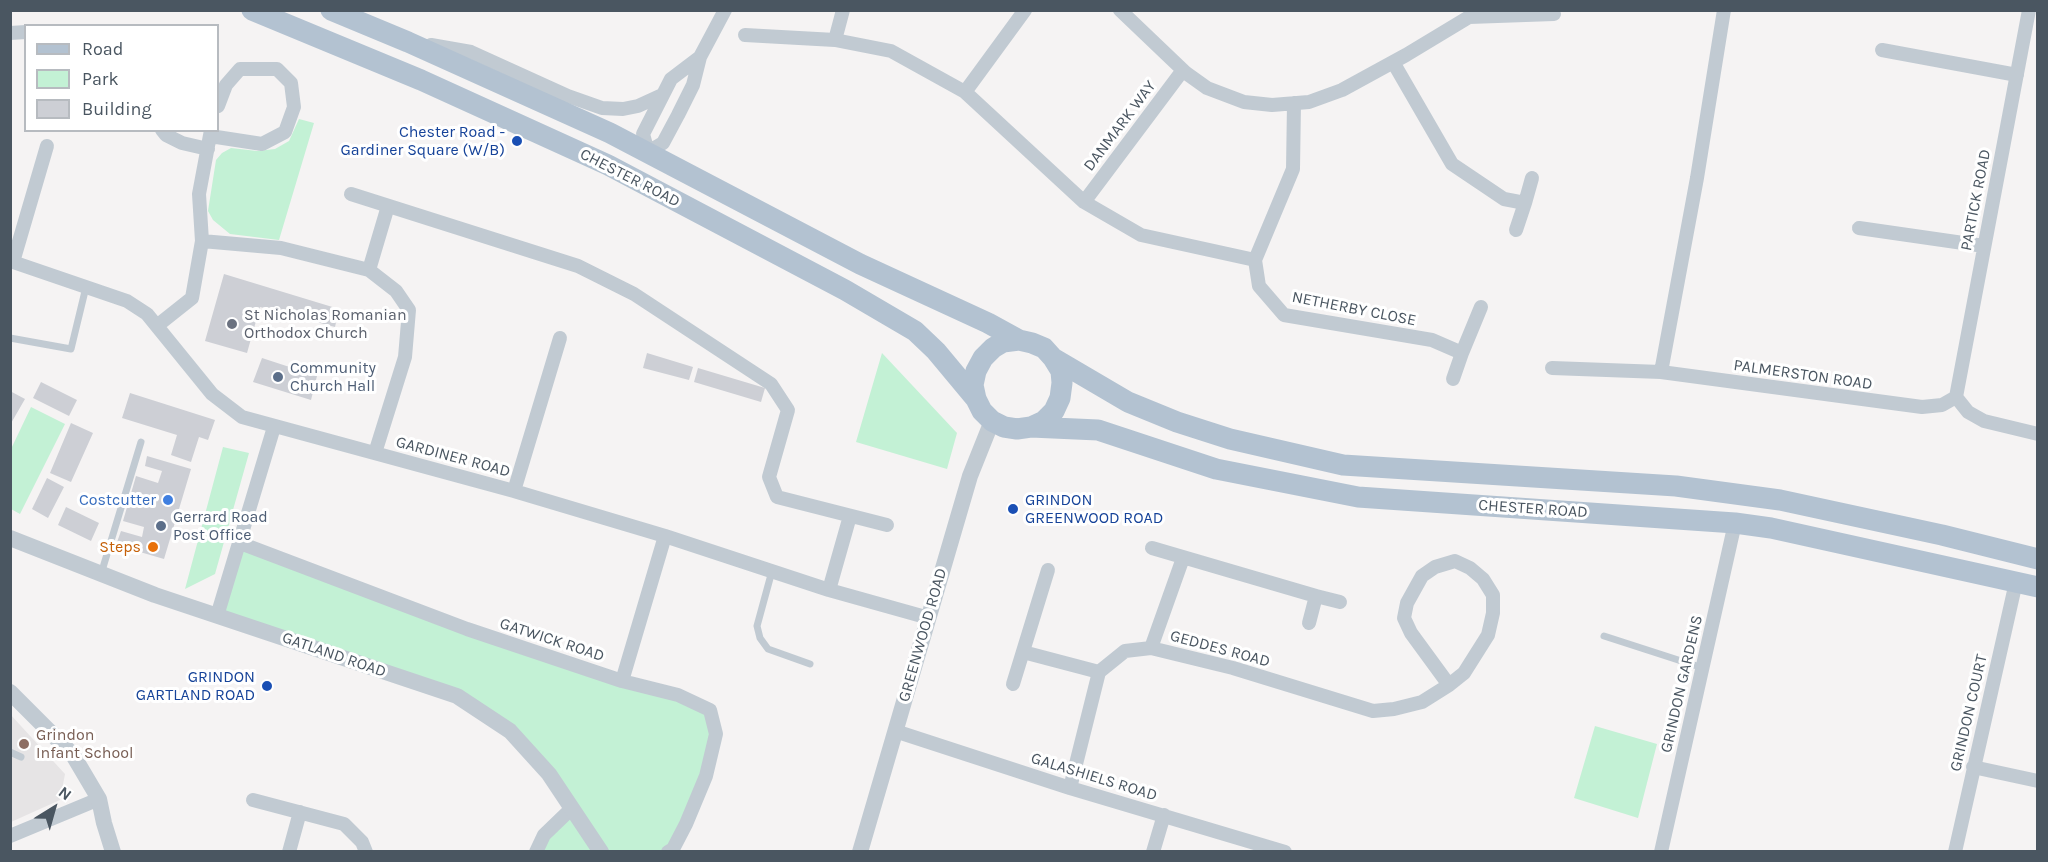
<!DOCTYPE html>
<style>
body{margin:0}
#map{position:relative;width:2048px;height:862px;overflow:hidden;background:#f5f3f3;font-family:Karla,sans-serif}
canvas{display:block}
.frame{position:absolute;inset:0;border:12px solid #4a5661;pointer-events:none}
.legend{position:absolute;left:24px;top:24px;width:195px;height:108px;box-sizing:border-box;background:#fff;border:2px solid #b7bbc0;margin:0;padding:8px 10px;list-style:none;font-size:18px;color:#4a5661}
.legend li{display:flex;align-items:center;gap:12px;height:30px}
.legend b{width:30px;border:2px solid #b7bbc0}
.north{position:absolute;left:24px;top:778px;width:60px;height:60px;-webkit-text-stroke:4px #fff;paint-order:stroke;rotate:37deg;font-size:16px;font-weight:700;line-height:24px;text-align:center;color:#4a5661}
.north::after{content:'';display:block;margin:auto;width:21px;height:27px;background:#4a5661;clip-path:polygon(50% 0,100% 100%,50% 72%,0 100%)}
</style>
<div id="map">
<canvas width="2048" height="862"></canvas>
<div class="frame"></div>
<ul class="legend">
<li><b style="height:8px;background:#b3c2d1"></b>Road</li>
<li><b style="height:16px;background:#c3f1d5"></b>Park</li>
<li><b style="height:16px;background:#cdcfd5"></b>Building</li>
</ul>
<div class="north">N</div>
</div>
<script>
const context = document.querySelector('canvas').getContext('2d');
context.lineJoin = 'round';
function fill(path, color) {
  context.fillStyle = color;
  context.fill(path, 'evenodd');
}
function shape(rows) {
  const path = new Path2D();
  for (const r of rows) {
    path.moveTo(r[0], r[1]);
    for (let i = 2; i < r.length; i += 2) path.lineTo(r[i], r[i + 1]);
  }
  return path;
}
function trace(path, color, width, dash) {
  context.strokeStyle = color;
  context.lineWidth = width;
  context.lineCap = dash ? 'butt' : 'round';
  context.setLineDash(dash || []);
  context.stroke(path);
}
function label(font, color, halo, rows, align = 'center') {
  context.font = font + ' Karla,sans-serif';
  context.lineWidth = 6;
  context.setLineDash([]);
  context.textBaseline = 'middle';
  context.strokeStyle = halo;
  context.fillStyle = color;
  for (const [text, x, y, turn = 0] of rows) {
    context.save();
    context.translate(x, y);
    context.rotate((+turn || 0) * Math.PI / 180);
    context.textAlign = isNaN(turn) ? turn : align;
    if (halo) context.strokeText(text, 0, 0);
    context.fillText(text, 0, 0);
    context.restore();
  }
}
const education = shape([
 [10,714,65,774,60,800,11,822]
]);
const green = shape([
 [299,119,314,123,279,240,230,234,213,220,208,211,216,160,222,153,231,148,257,151,275,149,289,141],
 [882,353,957,433,947,469,856,442],
 [31,407,65,424,20,514,11,509,11,449],
 [223,447,249,453,215,574,185,589],
 [240,543,710,710,716,734,674,851,536,851,572,808,549,774,457,696,217,616],
 [1595,726,1657,744,1638,818,1574,798]
]);
const building = shape([
 [224,274,339,309,335,327,260,307,247,353,205,341],
 [647,353,693,367,689,380,643,368],
 [262,358,317,376,311,400,253,382],
 [698,368,765,388,761,402,694,382],
 [41,382,77,400,69,416,33,398],
 [10,391,25,399,10,425],
 [130,393,215,420,208,440,199,437,191,462,171,455,177,435,122,418],
 [71,423,93,433,71,482,50,473],
 [147,456,191,469,164,559,116,545,121,531,142,537,144,527,123,521,136,476,158,483,162,471,145,466],
 [47,478,64,487,48,518,32,509],
 [66,507,99,523,91,541,58,525]
]);
const service = shape([
 [10,338,71,349,86,287],
 [772,571,757,626,760,638,768,649,810,664],
 [101,574,141,442],
 [1604,636,1703,668],
 [10,752,21,757]
]);
const minor = shape([
 [1120,10,1186,73,1207,88,1244,102,1272,105,1309,102,1342,90,1406,55,1469,17,1554,14],
 [10,33,26,32],
 [745,35,835,40,891,51,965,92,1084,202,1141,235,1255,260],
 [835,40,843,10],
 [431,45,471,52,568,96,602,108,623,109,638,106,662,95],
 [1882,50,2017,75],
 [700,57,671,79,643,134,648,152,663,143,678,115,693,85,700,57,725,10],
 [1393,62,1452,164,1504,199,1525,203,1516,230],
 [965,92,1025,10],
 [1294,103,1293,169,1255,260,1259,286,1284,315,1432,340,1462,353,1453,379],
 [162,130,166,135,182,143,208,149],
 [210,136,262,144,285,132,294,107,291,83,277,69,240,69,226,85,218,106],
 [351,194,578,266,634,294,771,384,788,410,769,477,777,497,887,525],
 [1084,202,1183,70],
 [1525,203,1532,178],
 [1859,228,1984,246],
 [202,241,281,248,369,270,396,291,409,310,405,357,375,453],
 [10,261,127,301,147,314,212,394,242,417,514,491,665,536,829,590,929,618],
 [13,262,47,146],
 [369,270,388,206],
 [158,325,192,298,202,241,199,194,211,130],
 [1462,353,1481,307],
 [1552,368,1661,372,1922,407,1942,405,1956,397,1968,412,1984,421,2038,434],
 [1661,372,1697,178,1724,10],
 [1956,397,2029,10],
 [514,491,560,338],
 [240,543,467,629,622,681,678,695,710,710,716,734,706,776,686,824,673,849,668,852],
 [1152,548,1316,596],
 [829,590,850,516],
 [217,616,274,427],
 [1309,623,1316,596,1340,602],
 [1151,648,1183,558],
 [1023,652,1099,672],
 [622,681,665,536],
 [1013,684,1048,570],
 [895,731,1070,788,1285,852],
 [1973,767,2038,781],
 [1070,788,1099,672,1125,651,1151,648,1233,668,1373,711,1394,709,1422,702,1449,685,1464,673,1488,635,1493,613,1493,595,1483,579,1470,568,1455,561,1435,567,1422,576,1407,603,1404,618,1411,633,1449,685],
 [253,800,344,824,362,842,366,852],
 [10,836,99,799],
 [289,852,300,812],
 [536,852,544,835,572,808],
 [1153,852,1164,815],
 [1661,852,1735,523],
 [1955,852,2016,582]
]);
const tertiary = shape([
 [10,538,155,595,457,696,510,731,549,774,601,852],
 [10,692,73,755,99,799,104,823,113,852],
 [860,852,970,476,992,421]
]);
const primary = shape([
 [252,10,421,80,608,165,845,290,915,331,936,351,976,399,982,411,992,421,1004,427,1017,429,1031,427,1098,430,1216,469,1358,497,1735,523,1771,528,2038,587],
 [331,10,408,42,610,133,860,264,988,323,1019,340],
 [976,399,973,385,976,371,983,358,993,348,1003,342,1019,340,1032,343,1044,348,1053,358,1128,402,1177,422,1230,439,1343,465,1676,486,1780,500,1942,535,2038,559],
 [1031,427,1044,421,1054,411,1060,398,1062,383,1061,371,1053,358]
]);
const markers = [
 [517,141,6,"#1a4fb4"],
 [232,324,6,"#6b7280"],
 [278,377,6,"#5c6f8a"],
 [168,500,6,"#3f7fe0"],
 [1013,509,6,"#1a4fb4"],
 [161,526,6,"#5c6f8a"],
 [153,547,6,"#e8710a"],
 [267,686,6,"#1a4fb4"],
 [24,744,6,"#8d6e63"]
];
const streetNames = [
 ["DANMARK WAY",1120,126,-53],
 ["CHESTER ROAD",630,178,27],
 ["PARTICK ROAD",1976,200,-79],
 ["NETHERBY CLOSE",1354,309,11],
 ["PALMERSTON ROAD",1803,375,8],
 ["GARDINER ROAD",453,457,15],
 ["CHESTER ROAD",1533,509,4],
 ["GREENWOOD ROAD",923,635,-74],
 ["GATWICK ROAD",552,640,18],
 ["GEDDES ROAD",1220,649,15],
 ["GATLAND ROAD",334,655,19],
 ["GRINDON GARDENS",1682,684,-77],
 ["GRINDON COURT",1969,713,-77],
 ["GALASHIELS ROAD",1094,777,17]
];
const transitNames = [
 ["Chester Road -",505,132],
 ["Gardiner Square (W/B)",505,150],
 ["GRINDON",1025,500,"left"],
 ["GREENWOOD ROAD",1025,518,"left"],
 ["GRINDON",255,677],
 ["GARTLAND ROAD",255,695]
];
const worshipNames = [
 ["St Nicholas Romanian",244,315],
 ["Orthodox Church",244,333]
];
const serviceNames = [
 ["Community",290,368],
 ["Church Hall",290,386],
 ["Gerrard Road",173,517],
 ["Post Office",173,535]
];
const shopNames = [
 ["Costcutter",156,500]
];
const foodNames = [
 ["Steps",141,547]
];
const educationNames = [
 ["Grindon",36,735],
 ["Infant School",36,753]
];
fill(education, '#e6e4e5');
fill(green, '#c3f1d5');
fill(building, '#cdcfd5');
trace(service, '#c1cad2', 7);
trace(minor, '#c1cad2', 14);
trace(tertiary, '#c1cad2', 16);
trace(primary, '#b3c2d1', 21);
for (const [x, y, r, color] of markers) {
  const dot = new Path2D();
  dot.arc(x, y, r, 0, 2 * Math.PI);
  context.fillStyle = color;
  context.fill(dot);
  trace(dot, '#fff', 2);
}
label('16px', '#4a5661', '#fff', streetNames);
label('16px', '#164399', '#fff', transitNames, 'right');
label('16px', '#5b616d', '#fff', worshipNames, 'left');
label('16px', '#4e5e75', '#fff', serviceNames, 'left');
label('16px', '#366cbe', '#fff', shopNames, 'right');
label('16px', '#c56008', '#fff', foodNames, 'right');
label('16px', '#785e54', '#fff', educationNames, 'left');
</script>
